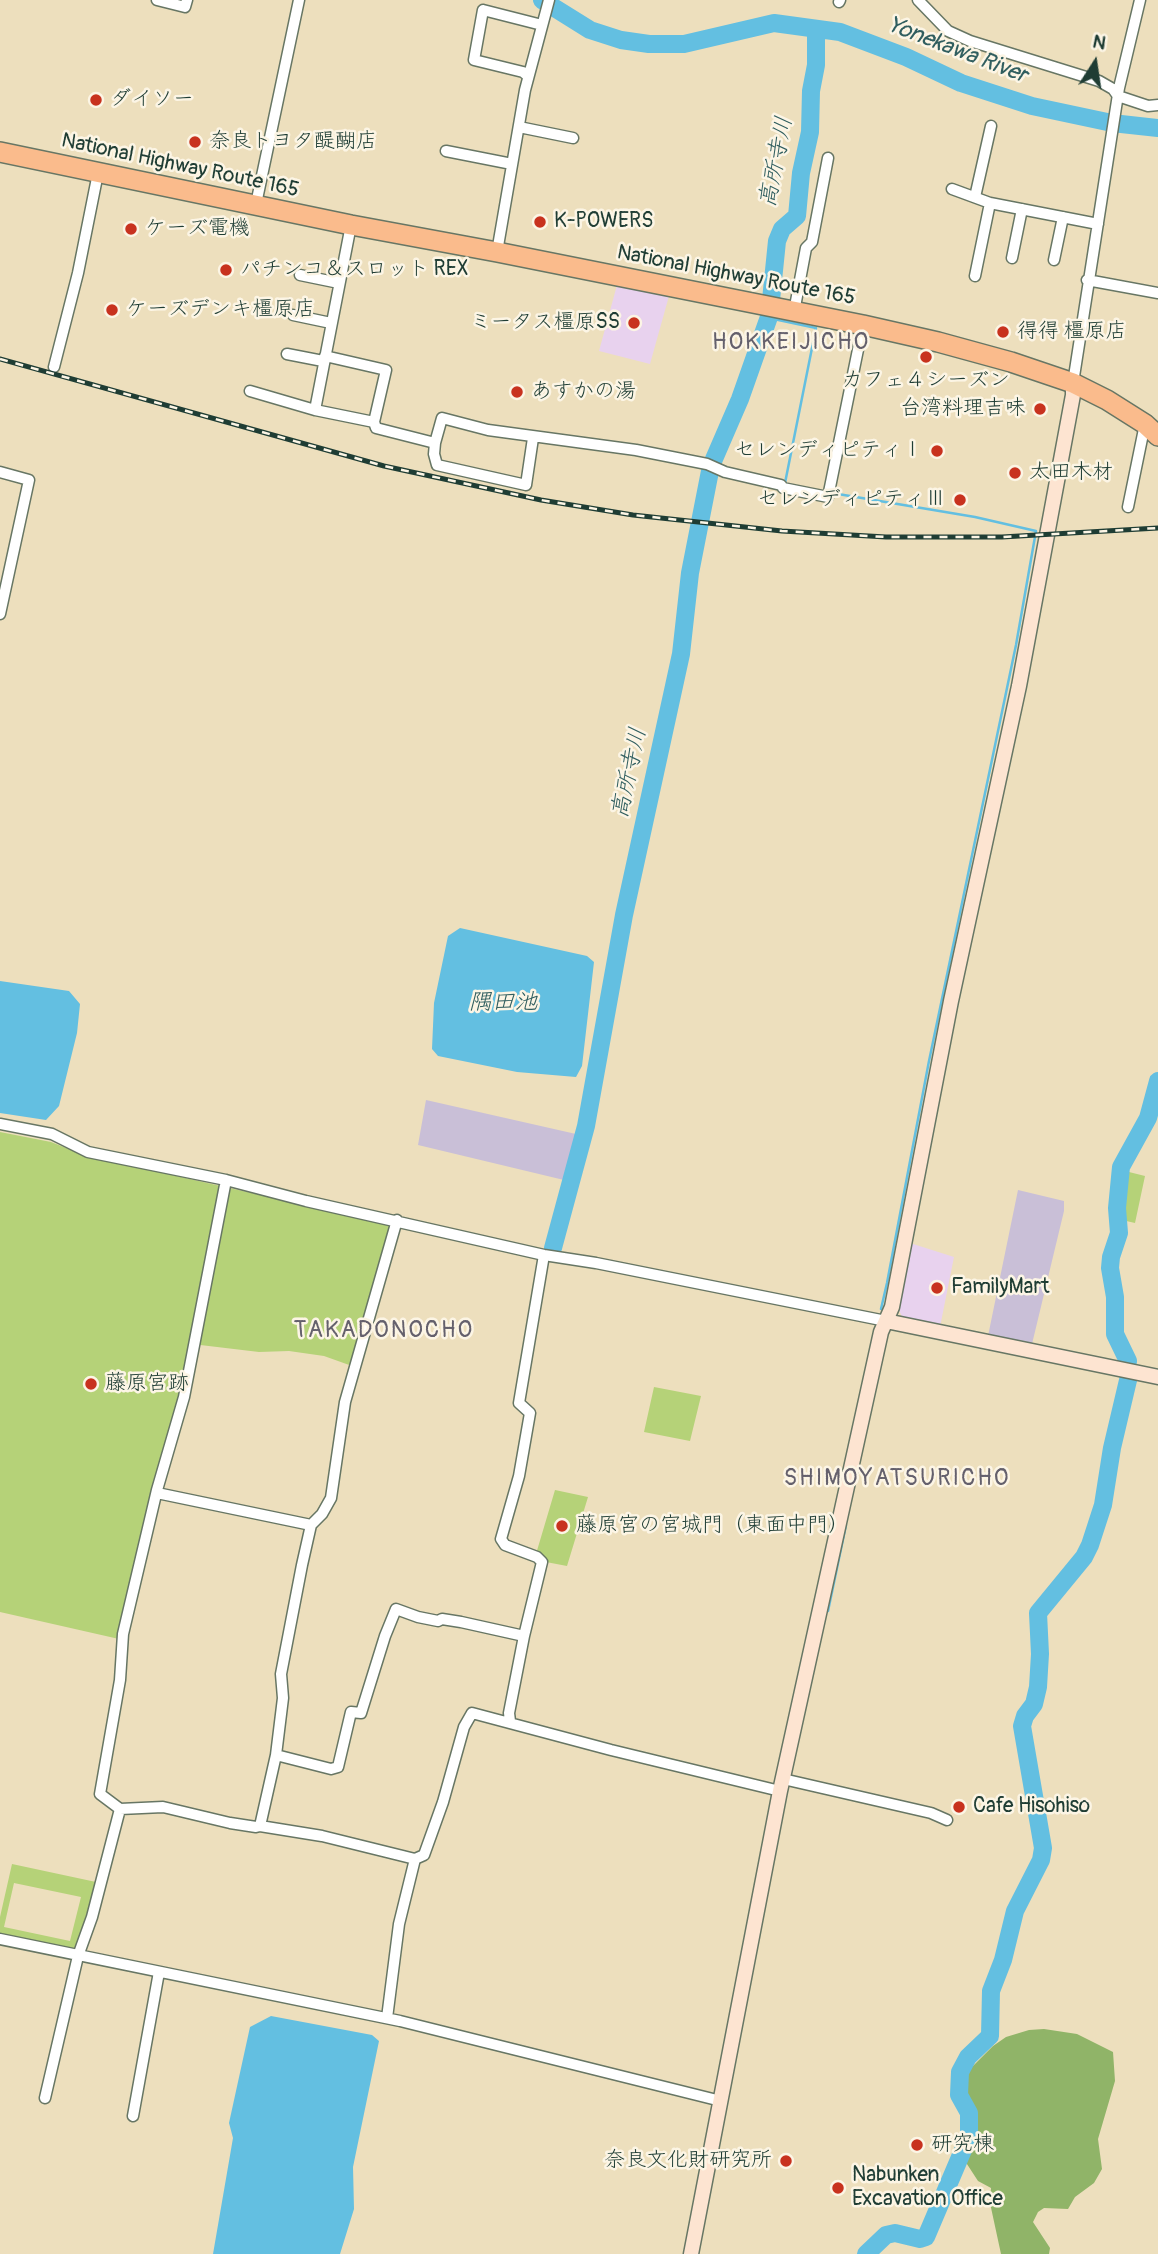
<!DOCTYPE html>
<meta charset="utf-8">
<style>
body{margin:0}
#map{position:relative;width:1158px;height:2254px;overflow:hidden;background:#eddfbd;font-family:Pangolin,sans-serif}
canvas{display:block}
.north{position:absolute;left:1060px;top:28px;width:70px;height:70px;-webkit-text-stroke:5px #fcf5e5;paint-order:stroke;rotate:12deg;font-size:19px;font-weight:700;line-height:28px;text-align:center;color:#1f3d34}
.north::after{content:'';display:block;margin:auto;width:24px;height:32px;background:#1f3d34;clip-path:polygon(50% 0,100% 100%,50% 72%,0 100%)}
</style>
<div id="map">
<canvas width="1158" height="2254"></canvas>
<div class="north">N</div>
</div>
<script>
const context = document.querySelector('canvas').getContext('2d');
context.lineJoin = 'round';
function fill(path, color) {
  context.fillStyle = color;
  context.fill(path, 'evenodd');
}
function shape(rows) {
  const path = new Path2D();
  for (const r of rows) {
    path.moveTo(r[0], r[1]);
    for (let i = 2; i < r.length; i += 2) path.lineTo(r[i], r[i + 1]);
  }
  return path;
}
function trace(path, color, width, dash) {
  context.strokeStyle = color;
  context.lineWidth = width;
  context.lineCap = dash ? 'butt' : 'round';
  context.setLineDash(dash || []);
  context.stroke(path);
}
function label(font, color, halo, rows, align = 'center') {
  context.font = font + ' Pangolin,"Klee One",sans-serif';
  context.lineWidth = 5;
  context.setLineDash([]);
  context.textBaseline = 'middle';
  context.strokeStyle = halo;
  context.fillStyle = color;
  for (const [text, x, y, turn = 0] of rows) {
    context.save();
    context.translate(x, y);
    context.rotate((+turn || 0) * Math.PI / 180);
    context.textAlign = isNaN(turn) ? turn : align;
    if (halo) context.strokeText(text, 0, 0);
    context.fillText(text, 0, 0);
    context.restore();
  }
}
const built = shape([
 [617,285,669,296,650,364,599,351],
 [910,1243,954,1257,940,1327,903,1319,898,1308]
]);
const industrial = shape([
 [426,1100,576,1134,564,1180,418,1145],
 [1018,1190,1064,1201,1064,1211,1032,1344,988,1336]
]);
const green = shape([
 [0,1132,51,1142,84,1155,388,1224,391,1229,352,1366,324,1356,289,1351,259,1352,192,1344,119,1639,0,1612],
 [1125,1171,1145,1176,1135,1223,1122,1220,1121,1209],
 [654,1387,701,1396,690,1441,644,1432],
 [555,1490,588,1497,567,1566,546,1562,536,1554],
 [12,1864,96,1882,75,1952,0,1936,0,1917],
 [14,1883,81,1897,70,1941,4,1927]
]);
const forest = shape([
 [1044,2029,1077,2034,1113,2052,1115,2081,1098,2139,1102,2169,1094,2183,1075,2197,1068,2209,1044,2208,1038,2212,1033,2222,1050,2248,1049,2254,1001,2254,990,2203,991,2188,978,2181,965,2161,967,2147,974,2136,972,2110,961,2087,972,2067,993,2046,1006,2037,1029,2030]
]);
const water = shape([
 [460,928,587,956,594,962,582,1066,576,1077,517,1072,438,1056,432,1049,434,1003,448,936],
 [0,981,69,991,80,1004,77,1033,59,1106,46,1120,0,1113],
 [271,2016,372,2035,379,2041,353,2167,354,2209,340,2254,213,2254,233,2138,229,2123,250,2027]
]);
const stream = shape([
 [769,318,816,328,785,483],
 [832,493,975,517,1036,531,1016,645,929,1061,887,1283,881,1309],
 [828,1611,846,1525]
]);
const river = shape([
 [542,0,590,30,621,40,649,44,684,44,774,23,840,32,906,57,961,83,1032,106,1112,123,1158,128],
 [771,300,777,241,782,229,797,216,801,173,810,132,811,91,816,65,816,29],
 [553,1248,586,1126,624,915,681,654,690,573,711,466,740,399,770,314],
 [1128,1361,1115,1334,1115,1297,1110,1268,1111,1257,1119,1233,1117,1208,1121,1167,1148,1118,1158,1081],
 [866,2254,886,2235,895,2233,920,2239,926,2237,969,2136,969,2113,959,2095,960,2072,968,2057,990,2036,991,1991,1003,1960,1015,1911,1041,1860,1043,1848,1022,1726,1025,1716,1034,1704,1038,1687,1040,1654,1038,1613,1084,1557,1090,1545,1103,1505,1112,1448,1129,1376]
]);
const street = shape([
 [157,0,185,7,187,0],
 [918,0,948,31,970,41,1099,81,1113,89,1118,96,1148,106,1158,105],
 [839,2,840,0],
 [528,76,523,72,474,60,483,10,542,25],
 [519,127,573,138],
 [446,151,512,164],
 [952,189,990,203,1098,224],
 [975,197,991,126],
 [256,204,299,0],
 [497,252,525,90,549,0],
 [1012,258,1022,209],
 [1054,260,1063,217],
 [300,275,339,283],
 [975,276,990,203],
 [1087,280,1158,293],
 [794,312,806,248,812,242,828,158],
 [293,315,331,323],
 [287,354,323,361],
 [325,356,386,370,374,422],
 [54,367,78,273,98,173],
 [1073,383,1119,88,1140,0],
 [250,391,315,410,374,422,376,428,435,443,442,418,488,430,636,450,707,464,725,472,781,485,783,488,828,497,863,325],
 [315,410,351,225],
 [435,443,434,454,437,465,526,485,533,438],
 [0,472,29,480,0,614],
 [1128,507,1145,424],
 [0,1124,52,1134,88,1152,226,1180,306,1201,544,1255,596,1263,886,1321],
 [226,1180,184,1397,157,1490,123,1634,120,1680,100,1794,120,1809,163,1807,230,1823,256,1827,260,1826,322,1836,415,1859,424,1855,443,1802,464,1727,472,1713,611,1750,780,1791],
 [157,1493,311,1525],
 [510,1721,509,1713,524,1636,542,1562,537,1557,505,1545,501,1539,519,1476,530,1413,519,1403,544,1255],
 [276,1755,331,1769,338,1767,351,1712,361,1713,385,1636,396,1609,418,1617,438,1621,442,1619,461,1622,524,1636],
 [783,1779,931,1813,947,1820],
 [260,1826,276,1755,283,1698,281,1674,302,1565,311,1525,322,1514,331,1498,345,1402,397,1220],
 [0,1939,400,2021,721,2101],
 [387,2018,399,1924,415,1859],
 [45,2098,78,1956,92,1917,120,1809],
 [133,2116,159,1972]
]);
const secondary = shape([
 [886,1321,1158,1377],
 [691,2254,780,1791,881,1332,892,1307,951,1001,1019,686,1073,395,1073,383]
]);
const highway = shape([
 [0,152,351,225,497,252,863,325,938,342,1011,362,1073,383,1107,400,1145,424,1158,436]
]);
const rail = shape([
 [0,359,384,466,541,500,633,515,782,531,886,537,1002,537,1158,528]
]);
const markers = [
 [96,100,7,"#c8321e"],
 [195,142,7,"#c8321e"],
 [540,222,7,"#c8321e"],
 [131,229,7,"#c8321e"],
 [226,270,7,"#c8321e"],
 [112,310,7,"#c8321e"],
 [634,323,7,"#c8321e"],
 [1003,332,7,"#c8321e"],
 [926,357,7,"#c8321e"],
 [517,392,7,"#c8321e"],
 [1040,409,7,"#c8321e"],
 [937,451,7,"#c8321e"],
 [1015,473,7,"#c8321e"],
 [960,500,7,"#c8321e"],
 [937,1288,7,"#c8321e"],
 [91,1384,7,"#c8321e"],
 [562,1526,7,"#c8321e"],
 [959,1807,7,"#c8321e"],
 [917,2145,7,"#c8321e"],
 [786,2161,7,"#c8321e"],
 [838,2188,7,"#c8321e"]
];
const poiNames = [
 ["ダイソー",110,100],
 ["奈良トヨタ醍醐店",209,142],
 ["K-POWERS",554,222],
 ["ケーズ電機",145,229],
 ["パチンコ＆スロット REX",240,270],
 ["ケーズデンキ橿原店",126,310],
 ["ミータス橿原SS",620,323,"right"],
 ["得得 橿原店",1017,332],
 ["カフェ４シーズン",926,381,"center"],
 ["あすかの湯",531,392],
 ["台湾料理吉味",1026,409,"right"],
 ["セレンディピティⅠ",923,451,"right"],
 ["太田木材",1029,473],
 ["セレンディピティⅢ",946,500,"right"],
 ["FamilyMart",951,1288],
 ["藤原宮跡",105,1384],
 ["藤原宮の宮城門（東面中門）",576,1526],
 ["Cafe Hisohiso",973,1807],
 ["研究棟",931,2145],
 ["奈良文化財研究所",772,2161,"right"],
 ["Nabunken",852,2176],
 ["Excavation Office",852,2200]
];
const streetNames = [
 ["National Highway Route 165",180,166,12],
 ["National Highway Route 165",736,276,11]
];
const waterNames = [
 ["Yonekawa River",957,51,21],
 ["高所寺川",777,162,-79],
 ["高所寺川",630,773,-78],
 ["隅田池",503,1003]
];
const neighbourhoodNames = [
 ["HOKKEIJICHO",791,343],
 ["TAKADONOCHO",384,1331],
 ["SHIMOYATSURICHO",897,1479]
];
fill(built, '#e8d2ee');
fill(industrial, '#c9bfd7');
fill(green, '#b5d278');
fill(forest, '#90b468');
fill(water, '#63bfe1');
trace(stream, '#63bfe1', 2.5);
trace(river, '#63bfe1', 18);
trace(street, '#677664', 13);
trace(secondary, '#677664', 17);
trace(highway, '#677664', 22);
trace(street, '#fff', 10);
trace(secondary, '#fde4d1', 14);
trace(highway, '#fabb8c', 19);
trace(rail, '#1f3d34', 5);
trace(rail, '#fcf5e5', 2.5, [8]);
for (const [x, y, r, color] of markers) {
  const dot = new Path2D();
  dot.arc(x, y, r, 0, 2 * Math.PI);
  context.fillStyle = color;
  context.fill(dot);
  trace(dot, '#fcf5e5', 2.5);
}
label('21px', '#1f3d34', '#fcf5e5', poiNames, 'left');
label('21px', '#1f3d34', '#fcf5e5', streetNames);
label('italic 23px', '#305e5f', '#fcf5e5', waterNames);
context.letterSpacing = '2px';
label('23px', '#64606c', '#fcf5e5', neighbourhoodNames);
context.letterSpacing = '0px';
</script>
